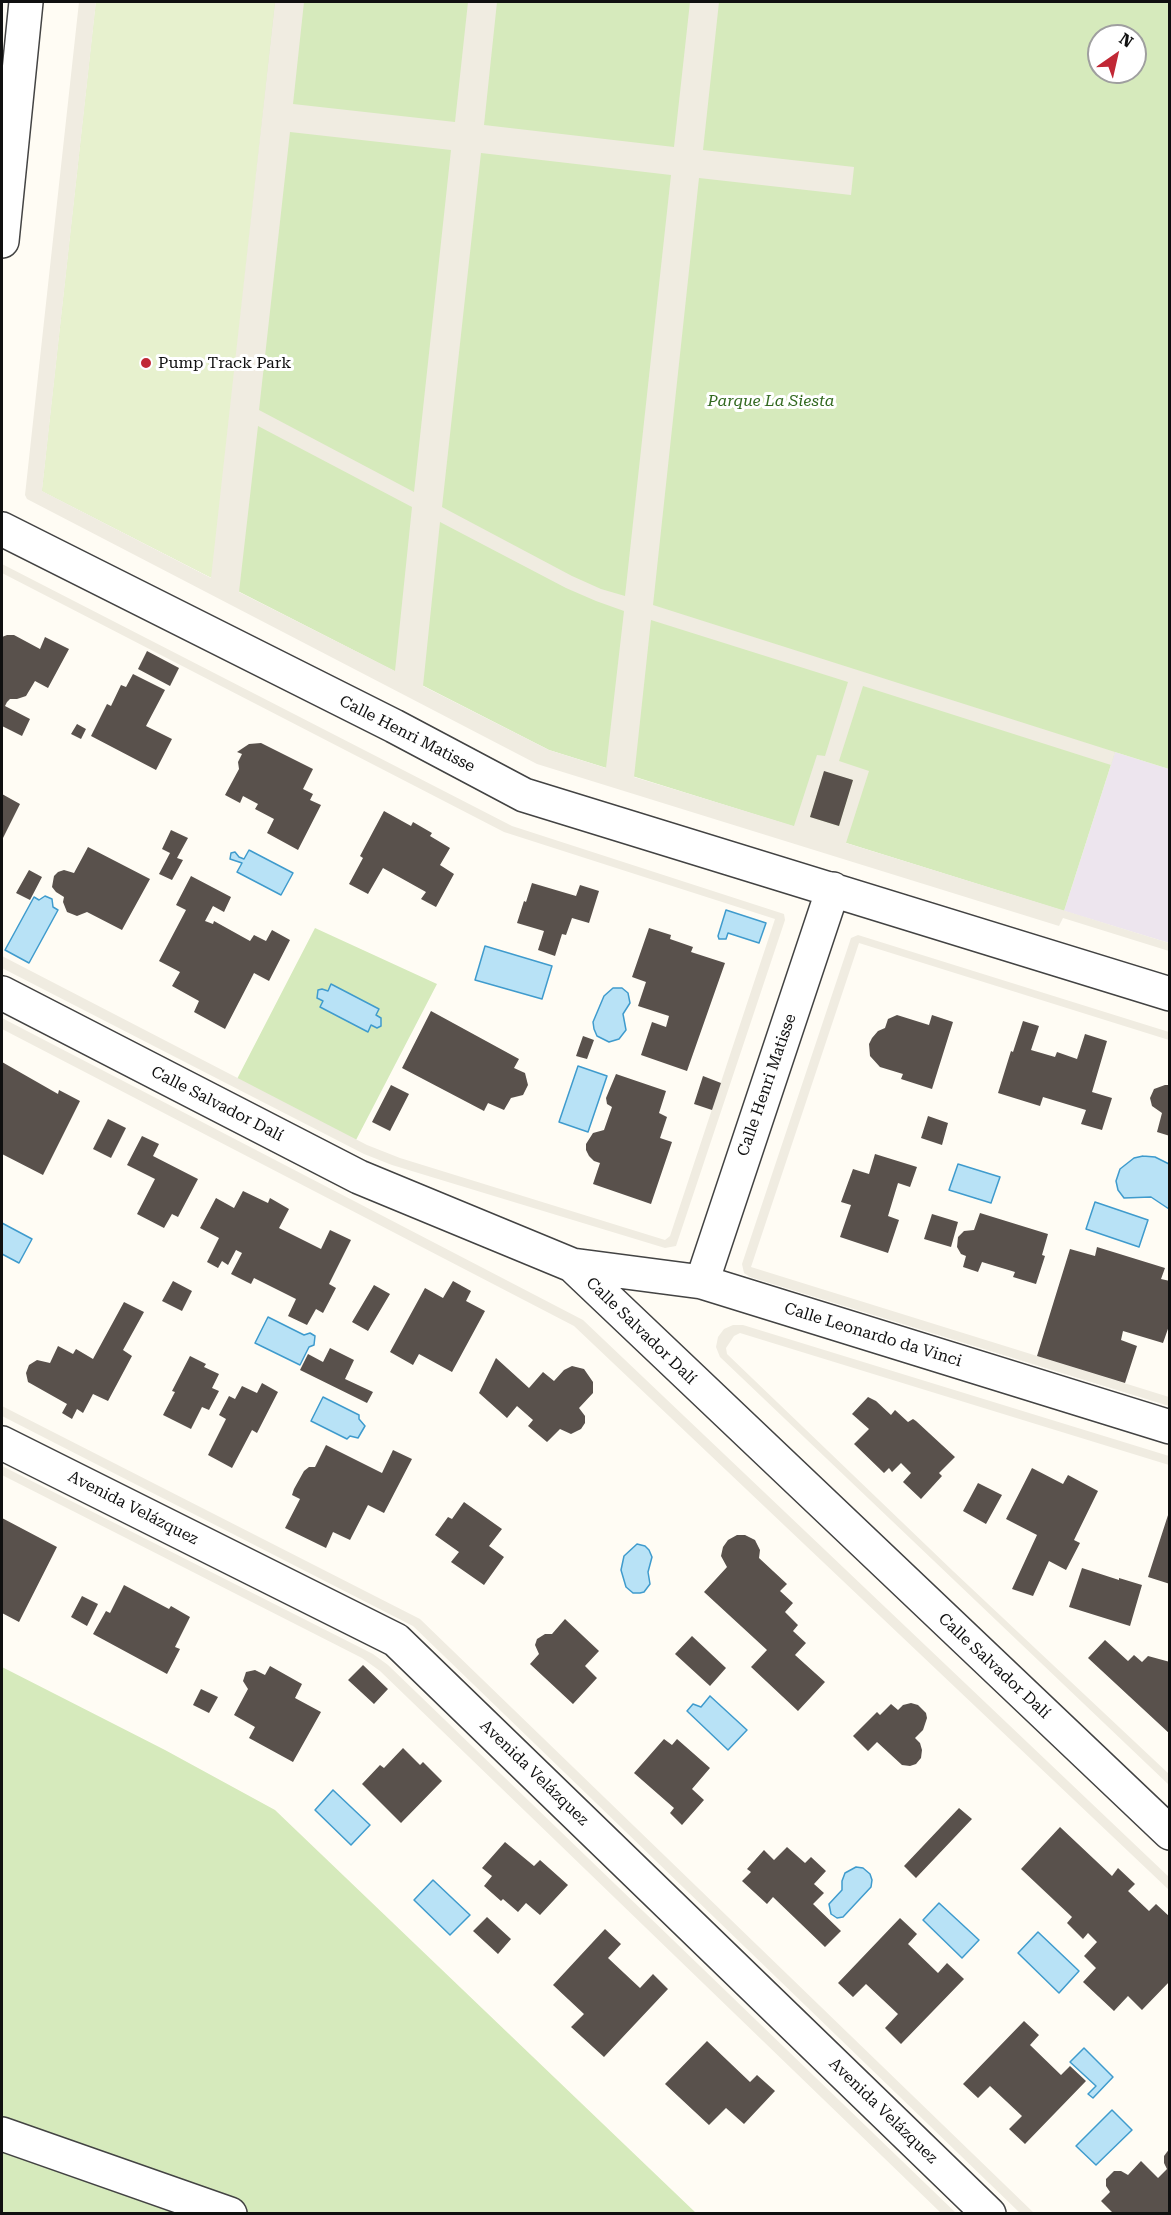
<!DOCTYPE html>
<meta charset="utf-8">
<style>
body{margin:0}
#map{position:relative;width:1171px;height:2215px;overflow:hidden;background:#fffcf4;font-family:"Roboto Serif",serif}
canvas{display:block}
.frame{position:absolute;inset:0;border:3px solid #101010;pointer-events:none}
.north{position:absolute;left:1087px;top:24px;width:60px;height:60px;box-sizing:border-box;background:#fff;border:2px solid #9f9f9f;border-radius:50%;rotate:34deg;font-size:16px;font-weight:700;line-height:24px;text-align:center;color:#101010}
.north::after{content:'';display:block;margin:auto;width:21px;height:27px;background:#c12835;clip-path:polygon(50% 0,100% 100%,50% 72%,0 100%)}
</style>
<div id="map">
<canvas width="1171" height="2215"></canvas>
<div class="frame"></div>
<div class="north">N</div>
</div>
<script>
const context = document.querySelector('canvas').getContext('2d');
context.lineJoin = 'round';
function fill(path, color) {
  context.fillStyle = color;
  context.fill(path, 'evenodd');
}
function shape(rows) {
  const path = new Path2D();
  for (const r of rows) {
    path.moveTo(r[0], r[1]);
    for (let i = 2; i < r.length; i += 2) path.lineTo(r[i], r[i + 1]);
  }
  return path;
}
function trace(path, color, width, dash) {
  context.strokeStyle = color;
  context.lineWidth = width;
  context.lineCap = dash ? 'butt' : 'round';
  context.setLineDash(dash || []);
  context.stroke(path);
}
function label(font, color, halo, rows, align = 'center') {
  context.font = font + ' "Roboto Serif",serif';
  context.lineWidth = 6;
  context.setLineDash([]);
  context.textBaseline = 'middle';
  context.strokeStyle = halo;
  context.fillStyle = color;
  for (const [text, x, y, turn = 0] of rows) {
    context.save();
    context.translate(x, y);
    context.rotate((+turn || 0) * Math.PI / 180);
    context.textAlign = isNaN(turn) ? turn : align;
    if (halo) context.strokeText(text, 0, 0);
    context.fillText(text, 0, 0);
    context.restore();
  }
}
const industrial = shape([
 [1115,752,1169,769,1169,943,1064,911]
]);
const green = shape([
 [96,2,1169,2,1169,769,1115,752,1064,911,549,750,42,491],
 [1099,36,1135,36,1135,72,1099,72],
 [315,928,437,984,356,1140,237,1079],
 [2,1667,165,1750,275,1810,696,2213,2,2213]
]);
const pitch = shape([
 [96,2,275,2,212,578,42,491]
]);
const plaza = shape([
 [79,2,96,2,42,491,211,578,275,2,304,2,293,104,455,122,468,2,497,2,484,125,674,147,690,2,719,2,703,150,854,167,851,195,699,178,653,605,1115,752,1111,765,863,686,839,761,869,771,846,843,1169,943,1169,951,1063,918,1059,926,537,764,27,499,25,495],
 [290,132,451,150,414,492,259,410],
 [481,153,671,175,625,596,601,589,572,576,442,507],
 [258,426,412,507,395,671,239,592],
 [440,522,566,588,596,601,624,611,606,768,549,750,423,686],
 [651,620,848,682,825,756,817,755,794,826,634,777],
 [824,772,853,780,839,826,810,817],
 [2,564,512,826,784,914,785,920,676,1246,665,1248,392,1165,364,1154,2,968,2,956,367,1145,400,1158,665,1240,670,1236,775,919,504,832,2,573],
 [858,935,1169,1032,1169,1040,859,943,751,1267,1169,1397,1169,1406,750,1277,744,1273,742,1264,851,938],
 [2,1018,583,1320,1169,1877,1169,1890,574,1326,2,1029],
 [733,1325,743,1325,1169,1456,1169,1465,740,1333,734,1336,726,1348,727,1354,953,1571,1169,1774,1169,1785,720,1357,716,1347,718,1337,724,1329],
 [2,1406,420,1619,1034,2213,1020,2213,413,1626,2,1416],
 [2,1466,373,1654,388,1665,956,2213,941,2213,380,1671,362,1658,2,1475]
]);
const water = shape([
 [249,850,293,873,281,895,237,872,242,863,230,859,231,853,235,852,239,857,244,859,249,850],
 [45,896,52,899,53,907,58,910,29,963,5,950,34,897,39,900,45,896],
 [726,910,766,923,759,943,728,933,726,939,719,939,718,936,726,910],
 [485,946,552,966,542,999,475,980,485,946],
 [331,984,379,1009,376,1015,381,1018,381,1026,377,1028,371,1025,368,1032,320,1007,323,1001,317,998,318,990,322,989,328,991,331,984],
 [613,988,622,988,628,993,630,1003,623,1014,626,1030,619,1039,609,1042,597,1036,594,1029,593,1022,604,996,613,988],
 [578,1066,607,1076,588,1132,559,1122,578,1066],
 [1143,1156,1155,1157,1169,1164,1169,1209,1151,1197,1124,1198,1118,1190,1116,1181,1120,1169,1134,1158,1143,1156],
 [958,1164,1000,1177,991,1203,949,1190,958,1164],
 [1095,1202,1148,1220,1139,1247,1086,1229,1095,1202],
 [2,1223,32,1239,19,1263,2,1254,2,1223],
 [268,1317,304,1335,310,1333,315,1336,314,1345,309,1347,300,1365,255,1343,268,1317],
 [323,1397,359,1415,359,1419,365,1426,358,1438,350,1436,347,1439,311,1421,323,1397],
 [637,1544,645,1546,649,1550,652,1557,648,1572,650,1584,644,1592,640,1593,633,1593,626,1587,621,1570,624,1556,637,1544],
 [710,1696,747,1730,728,1750,687,1711,693,1704,701,1707,710,1696],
 [333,1790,370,1825,351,1845,315,1810,333,1790],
 [856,1867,863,1868,870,1874,872,1880,871,1887,843,1917,837,1918,831,1914,829,1904,842,1890,842,1881,845,1873,856,1867],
 [433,1880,470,1915,450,1935,414,1900,433,1880],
 [939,1903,979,1940,962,1958,923,1920,939,1903],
 [1038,1932,1079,1971,1059,1993,1018,1953,1038,1932],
 [1084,2048,1113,2077,1093,2098,1088,2094,1096,2086,1070,2062,1084,2048],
 [1112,2110,1132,2130,1096,2165,1076,2146,1112,2110]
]);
const building = shape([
 [7,635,14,635,40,649,45,637,69,649,48,688,35,681,26,696,17,699,10,699,7,702,5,706,30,719,22,736,2,726,2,637],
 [147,651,179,668,170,686,138,669],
 [133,674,165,690,146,726,172,739,156,770,91,736,107,704,111,706,121,685,126,687],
 [77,724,86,729,81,739,71,734],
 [261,743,313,769,303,789,313,794,310,800,321,805,298,850,267,833,274,819,255,809,258,804,243,796,240,803,225,795,239,769,238,762,242,754,237,752,249,744],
 [824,771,853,780,839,826,810,817],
 [2,794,20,804,2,840],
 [384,811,411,826,413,822,432,833,430,836,450,848,440,865,454,874,436,907,421,899,426,892,383,868,368,894,349,884,363,858,360,856],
 [171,830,188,838,177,858,183,860,172,880,159,874,170,853,162,849],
 [88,847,150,879,122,930,87,912,77,916,67,912,63,902,64,897,56,892,52,887,54,876,58,872,64,870,74,873],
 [29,870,42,877,30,900,16,893],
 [191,876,231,897,224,912,213,906,205,921,213,924,214,921,250,941,254,935,266,941,272,930,290,940,269,981,254,973,225,1029,194,1012,199,1001,172,986,180,972,159,961,186,910,176,905],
 [532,883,576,896,580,885,599,891,589,923,572,918,566,935,562,934,555,956,538,950,544,931,517,923,524,901,526,902],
 [649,928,671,935,670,939,693,947,691,952,725,963,687,1071,641,1055,652,1022,666,1027,669,1016,638,1006,646,982,632,977],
 [431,1011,519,1059,514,1068,525,1073,528,1085,523,1095,511,1098,504,1110,488,1103,484,1111,402,1068],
 [897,1015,929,1025,932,1015,953,1022,932,1089,901,1079,903,1074,880,1067,870,1056,869,1044,872,1038,878,1031,885,1028,888,1019],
 [1023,1021,1039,1026,1031,1050,1055,1057,1057,1052,1077,1059,1085,1034,1107,1041,1092,1092,1112,1098,1102,1130,1081,1124,1086,1110,1043,1097,1040,1106,998,1093,1011,1051,1013,1052],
 [583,1036,594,1040,587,1059,576,1056],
 [2,1062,58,1094,59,1090,80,1101,43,1175,2,1154],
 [616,1074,666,1091,659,1113,667,1117,660,1138,672,1142,651,1204,593,1184,600,1163,594,1161,589,1156,586,1150,586,1144,593,1133,604,1130,612,1107,607,1104,606,1098],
 [703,1076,721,1083,712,1110,694,1104],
 [391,1085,409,1094,390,1131,372,1122],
 [1165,1085,1170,1085,1170,1136,1157,1132,1162,1113,1152,1106,1150,1098,1154,1089],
 [928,1116,948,1123,942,1145,921,1138],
 [108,1119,126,1128,111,1158,93,1149],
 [142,1136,159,1144,153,1156,198,1179,178,1217,172,1214,164,1228,137,1214,155,1179,127,1165],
 [875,1154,917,1167,910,1187,898,1183,888,1216,899,1220,888,1253,840,1237,851,1205,841,1202,853,1169,869,1174],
 [243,1191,268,1203,270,1198,289,1209,279,1228,321,1249,330,1230,351,1240,329,1284,336,1288,323,1313,316,1309,307,1325,288,1316,296,1299,254,1278,251,1284,231,1274,242,1253,236,1250,228,1265,222,1261,218,1268,207,1262,219,1238,200,1228,216,1198,234,1208],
 [980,1213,1048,1234,1042,1255,1045,1256,1036,1284,1013,1277,1015,1272,982,1262,978,1272,963,1267,966,1256,961,1254,957,1247,958,1237,964,1231,974,1230],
 [932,1214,958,1222,951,1247,924,1239],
 [1097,1247,1165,1268,1161,1279,1170,1281,1170,1323,1163,1343,1123,1331,1121,1340,1137,1346,1125,1383,1037,1356,1070,1249,1095,1256],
 [173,1281,192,1291,182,1311,162,1301],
 [453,1281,471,1291,466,1301,485,1311,452,1372,419,1354,413,1365,390,1352,425,1288,443,1298],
 [374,1285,390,1294,368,1331,352,1322],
 [124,1302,144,1312,123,1350,132,1356,108,1401,93,1394,83,1413,77,1409,72,1419,62,1413,67,1404,28,1382,26,1373,29,1365,37,1360,50,1363,58,1346,73,1354,76,1349,93,1359],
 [330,1348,354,1360,345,1379,373,1392,367,1403,300,1370,308,1354,323,1362],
 [190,1356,206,1364,204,1367,219,1374,212,1388,219,1391,209,1410,202,1407,191,1429,163,1415,175,1392,172,1391],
 [496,1358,529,1388,543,1372,554,1381,564,1370,572,1366,584,1369,593,1382,593,1393,579,1408,585,1416,585,1423,581,1429,571,1434,560,1429,547,1442,528,1426,533,1420,517,1406,507,1418,479,1393],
 [262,1383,278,1392,257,1433,252,1430,232,1468,208,1455,226,1419,219,1415,229,1396,235,1399,242,1386,257,1393],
 [868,1397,876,1401,891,1415,895,1410,908,1422,913,1419,916,1421,955,1457,939,1473,942,1476,921,1499,903,1482,911,1473,901,1463,892,1472,889,1468,884,1473,854,1444,869,1429,852,1414],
 [326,1445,382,1473,393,1450,412,1459,384,1513,368,1505,350,1540,333,1532,326,1548,285,1528,300,1499,292,1495,294,1489,304,1471,309,1467,315,1467],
 [1032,1468,1063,1484,1068,1475,1098,1491,1074,1540,1080,1543,1066,1570,1049,1561,1033,1596,1012,1589,1037,1535,1006,1519],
 [978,1483,1002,1495,986,1524,963,1511],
 [464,1502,502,1529,489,1546,504,1557,484,1585,451,1562,459,1552,435,1535,448,1517,452,1519],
 [1169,1512,1170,1512,1170,1584,1148,1577],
 [2,1518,57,1547,19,1622,2,1613],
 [737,1535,745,1535,755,1540,760,1550,759,1558,787,1584,780,1591,793,1603,785,1612,798,1625,793,1631,806,1643,795,1655,825,1682,798,1711,751,1667,767,1650,704,1592,727,1567,721,1556,723,1547,728,1540],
 [1082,1568,1119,1580,1119,1578,1142,1585,1130,1626,1069,1607],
 [124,1585,169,1609,171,1606,190,1617,175,1647,180,1649,167,1674,93,1634,106,1611,110,1613],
 [82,1596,98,1604,87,1626,71,1617],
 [565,1619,599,1651,585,1666,597,1678,573,1704,530,1664,539,1654,535,1645,537,1639,545,1634,552,1634],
 [692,1636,726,1668,710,1686,675,1654],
 [1105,1640,1128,1661,1134,1655,1142,1662,1148,1656,1170,1662,1170,1734,1088,1658],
 [363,1665,388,1689,374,1704,348,1680],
 [270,1666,302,1684,295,1698,321,1712,293,1762,249,1738,255,1727,234,1715,248,1689,243,1681,246,1672,255,1670,265,1675],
 [201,1689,218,1697,209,1713,193,1705],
 [911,1703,918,1705,926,1713,927,1718,923,1730,915,1738,920,1743,922,1750,921,1758,916,1764,910,1766,902,1765,877,1742,868,1751,853,1736,877,1712,880,1715,891,1704,898,1710,903,1705],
 [664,1739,672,1745,677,1739,710,1768,692,1789,704,1800,682,1825,670,1813,674,1808,634,1773],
 [403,1748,420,1765,423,1762,442,1781,401,1823,362,1784,380,1765,384,1768],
 [959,1808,972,1819,916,1878,904,1866],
 [1060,1827,1112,1876,1118,1868,1135,1884,1128,1891,1149,1911,1156,1904,1170,1917,1170,1981,1142,2010,1128,1996,1114,2011,1083,1982,1096,1968,1084,1956,1097,1942,1088,1933,1083,1939,1067,1923,1072,1917,1021,1869],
 [505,1842,534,1866,540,1860,568,1885,540,1915,526,1903,518,1912,503,1899,501,1901,484,1886,492,1876,482,1868],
 [787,1847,805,1863,811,1857,826,1871,814,1884,824,1893,813,1904,841,1931,825,1947,773,1897,767,1904,742,1881,751,1872,747,1869,764,1850,774,1860],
 [487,1917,511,1939,498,1954,473,1931],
 [900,1918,917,1934,908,1944,938,1973,947,1963,964,1979,901,2044,885,2028,898,2014,866,1984,853,1997,838,1983],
 [605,1929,621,1944,608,1958,640,1988,653,1974,668,1989,604,2057,571,2027,584,2014,553,1985],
 [1024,2021,1039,2035,1030,2045,1061,2075,1070,2066,1086,2081,1025,2144,1009,2129,1022,2116,990,2086,978,2098,963,2084],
 [707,2041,750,2082,757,2075,775,2091,744,2124,726,2108,709,2125,665,2084],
 [1170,2148,1170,2214,1114,2214,1101,2201,1110,2192,1106,2186,1106,2179,1114,2171,1121,2171,1128,2175,1141,2161,1158,2178,1167,2169,1164,2163,1164,2156]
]);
const street = shape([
 [2,241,26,2],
 [2,529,394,726,524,795,1170,994],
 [2,993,359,1177,572,1265,1170,1833],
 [572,1265,702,1282,1170,1427],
 [702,1282,833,889],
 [2,1443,396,1640,989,2214],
 [2,2134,230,2214]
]);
const markers = [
 [146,363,6,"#c12835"]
];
const poiNames = [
 ["Pump Track Park",158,363]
];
const parkNames = [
 ["Parque La Siesta",771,401]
];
const streetNames = [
 ["Calle Henri Matisse",407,734,27],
 ["Calle Henri Matisse",767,1085,-71],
 ["Calle Salvador Dalí",217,1104,27],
 ["Calle Salvador Dalí",641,1331,44],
 ["Calle Leonardo da Vinci",873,1335,17],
 ["Avenida Velázquez",133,1508,27],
 ["Calle Salvador Dalí",994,1666,43],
 ["Avenida Velázquez",534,1773,44],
 ["Avenida Velázquez",883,2111,44]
];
fill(industrial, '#ede5ee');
fill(green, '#d6eabc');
fill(pitch, '#e7f1ce');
fill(plaza, '#f0ece1');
fill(water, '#b8e2f6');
trace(water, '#3f9bcd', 1.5);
fill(building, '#59514c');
trace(street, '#434343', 36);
trace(street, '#fff', 33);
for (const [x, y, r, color] of markers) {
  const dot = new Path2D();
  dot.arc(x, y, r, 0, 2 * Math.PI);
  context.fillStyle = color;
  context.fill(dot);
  trace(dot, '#fff', 2);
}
label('16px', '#101010', '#fff', poiNames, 'left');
label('italic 16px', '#326920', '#fff', parkNames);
label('16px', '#101010', '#fff', streetNames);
</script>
